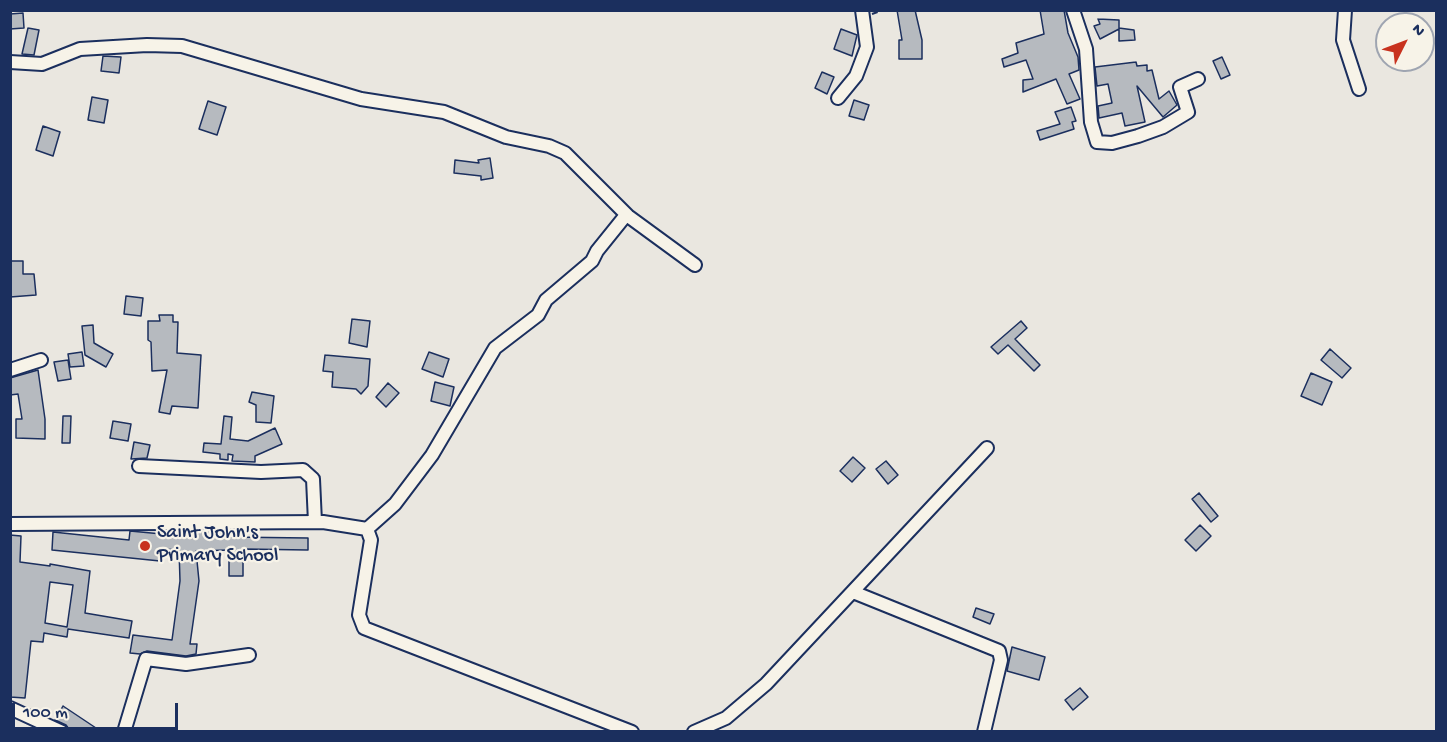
<!DOCTYPE html>
<style>
body{margin:0}
#map{position:relative;width:1447px;height:742px;overflow:hidden;background:#eae7e0;font-family:"Gochi Hand",sans-serif}
canvas{display:block}
.frame{position:absolute;inset:0;border:12px solid #1b2f5e;pointer-events:none}
.north{position:absolute;left:1375px;top:12px;width:60px;height:60px;box-sizing:border-box;background:#f7f3e8;border:2px solid #9fa5b1;border-radius:50%;rotate:48deg;font-size:16px;font-weight:700;line-height:24px;text-align:center;color:#1b2f5e}
.north::after{content:'';display:block;margin:auto;width:21px;height:27px;background:#c8321e;clip-path:polygon(50% 0,100% 100%,50% 72%,0 100%)}
.scale{position:absolute;left:12px;top:703px;width:166px;height:27px;box-sizing:border-box;border:3px solid #1b2f5e;border-top:0;padding-left:8px;font-size:18px;line-height:21px;white-space:nowrap;color:#1b2f5e;-webkit-text-stroke:4px #f7f3e8;paint-order:stroke}
</style>
<div id="map">
<canvas width="1447" height="742"></canvas>
<div class="frame"></div>
<div class="north">N</div>
<div class="scale">100 m</div>
</div>
<script>
const context = document.querySelector('canvas').getContext('2d');
context.lineJoin = 'round';
function fill(path, color) {
  context.fillStyle = color;
  context.fill(path, 'evenodd');
}
function shape(rows) {
  const path = new Path2D();
  for (const r of rows) {
    path.moveTo(r[0], r[1]);
    for (let i = 2; i < r.length; i += 2) path.lineTo(r[i], r[i + 1]);
  }
  return path;
}
function trace(path, color, width, dash) {
  context.strokeStyle = color;
  context.lineWidth = width;
  context.lineCap = dash ? 'butt' : 'round';
  context.setLineDash(dash || []);
  context.stroke(path);
}
function label(font, color, halo, rows, align = 'center') {
  context.font = font + ' "Gochi Hand",sans-serif';
  context.lineWidth = 4.5;
  context.setLineDash([]);
  context.textBaseline = 'middle';
  context.strokeStyle = halo;
  context.fillStyle = color;
  for (const [text, x, y, turn = 0] of rows) {
    context.save();
    context.translate(x, y);
    context.rotate((+turn || 0) * Math.PI / 180);
    context.textAlign = isNaN(turn) ? turn : align;
    if (halo) context.strokeText(text, 0, 0);
    context.fillText(text, 0, 0);
    context.restore();
  }
}
const building = shape([
 [897,10,915,10,922,40,922,59,899,59,899,40,902,40,897,10],
 [1040,10,1064,10,1068,33,1078,57,1079,70,1069,74,1080,99,1067,104,1056,79,1023,92,1023,80,1033,79,1026,60,1004,67,1002,59,1018,53,1016,43,1044,34,1040,10],
 [23,13,24,28,10,29,10,14,23,13],
 [1098,19,1119,20,1119,28,1134,30,1135,40,1119,41,1119,29,1100,39,1094,26,1100,24,1098,19],
 [28,28,39,30,34,55,22,54,28,28],
 [841,29,857,35,852,56,834,49,841,29],
 [103,56,121,57,119,73,101,71,103,56],
 [1222,57,1230,75,1221,79,1213,61,1222,57],
 [1136,62,1137,66,1147,65,1147,71,1152,70,1159,99,1169,91,1177,105,1163,117,1137,86,1145,122,1125,126,1122,113,1099,118,1098,106,1112,103,1108,84,1097,86,1095,67,1136,62],
 [822,72,834,77,827,94,815,88,822,72],
 [92,97,108,100,104,123,88,120,92,97],
 [854,100,869,105,864,120,849,116,854,100],
 [208,101,226,107,217,135,199,129,208,101],
 [1071,107,1076,121,1072,122,1074,129,1040,140,1037,131,1060,124,1055,112,1071,107],
 [43,126,60,132,53,156,36,150,43,126],
 [490,158,493,178,481,180,481,176,454,173,455,160,479,163,478,160,490,158],
 [10,261,23,261,23,274,34,274,36,295,10,297,10,261],
 [126,296,143,298,141,316,124,314,126,296],
 [159,315,173,315,173,322,178,322,177,353,201,355,198,408,172,406,170,414,159,412,167,370,152,371,151,342,148,340,148,321,160,321,159,315],
 [352,319,370,321,367,347,349,343,352,319],
 [1021,321,1027,328,1015,339,1040,365,1034,371,1008,345,998,354,991,347,1021,321],
 [93,325,94,343,113,354,106,367,85,355,82,326,93,325],
 [1330,349,1351,368,1342,378,1321,360,1330,349],
 [82,352,84,366,70,367,68,354,82,352],
 [429,352,449,359,443,377,422,369,429,352],
 [325,355,370,359,368,386,361,394,356,389,332,387,333,372,323,371,325,355],
 [68,360,71,379,58,381,54,362,68,360],
 [38,370,45,419,45,439,16,438,16,419,22,419,18,394,10,395,10,378,38,370],
 [1311,373,1332,382,1322,405,1301,396,1311,373],
 [435,382,454,387,450,406,431,401,435,382],
 [388,383,399,393,386,407,376,397,388,383],
 [252,392,274,396,271,423,256,422,256,405,249,402,252,392],
 [63,416,71,416,70,443,62,443,63,416],
 [224,416,232,417,230,439,248,441,275,428,282,444,255,456,255,462,232,461,233,455,228,454,228,460,220,459,220,454,203,452,204,443,221,444,224,416],
 [113,421,131,424,128,441,110,438,113,421],
 [134,442,150,445,147,458,131,459,134,442],
 [853,457,865,468,852,482,840,471,853,457],
 [886,461,898,475,888,484,876,469,886,461],
 [1199,493,1218,516,1211,522,1192,499,1199,493],
 [1200,525,1211,536,1196,551,1185,540,1200,525],
 [130,531,162,534,227,531,228,537,308,538,308,550,243,549,243,576,229,576,229,550,196,551,199,581,190,644,197,644,196,654,186,656,147,651,140,654,130,653,133,635,172,640,180,581,179,549,161,550,160,561,52,550,53,532,129,540,130,531],
 [10,535,21,536,20,562,50,566,50,564,90,571,85,613,132,621,129,638,68,629,67,637,44,633,43,642,31,641,25,698,10,697,10,535],
 [50,582,73,585,67,627,45,623,50,582],
 [976,608,994,614,990,624,973,617,976,608],
 [1012,647,1045,657,1039,680,1007,671,1012,647],
 [1080,688,1088,697,1073,710,1065,700,1080,688],
 [63,706,102,732,71,732,66,725,55,720,63,706]
]);
const path = shape([
 [872,14,883,10]
]);
const minor = shape([
 [1073,10,1086,49,1091,122,1097,142,1112,143,1138,136,1163,127,1188,112,1180,87,1198,79],
 [1345,10,1343,40,1359,89],
 [10,62,42,64,80,49,147,45,182,46,361,99,444,112,506,137,549,146,565,153,628,216,695,265],
 [838,98,856,76,867,47,862,10],
 [10,370,41,360],
 [139,466,261,472,303,470,313,479,315,522],
 [10,524,323,522,367,529,371,540,359,615,364,628,632,732],
 [367,529,395,504,432,455,495,348,538,315,546,300,592,261,597,251,626,215],
 [853,592,999,651,1001,660,984,732],
 [10,708,62,732],
 [124,732,146,659,186,664,249,655],
 [694,732,726,718,766,684,987,448]
]);
const markers = [
 [145,546,6,"#c8321e"]
];
const poiNames = [
 ["Saint John's",157,534],
 ["Primary School",157,557]
];
fill(building, '#b6babf');
trace(building, '#1b2f5e', 1.5);
trace(minor, '#1b2f5e', 16);
trace(path, '#1b2f5e', 2, [6, 4.5]);
trace(minor, '#f7f3e8', 12);
for (const [x, y, r, color] of markers) {
  const dot = new Path2D();
  dot.arc(x, y, r, 0, 2 * Math.PI);
  context.fillStyle = color;
  context.fill(dot);
  trace(dot, '#f7f3e8', 2);
}
label('20px', '#1b2f5e', '#f7f3e8', poiNames, 'left');
</script>
